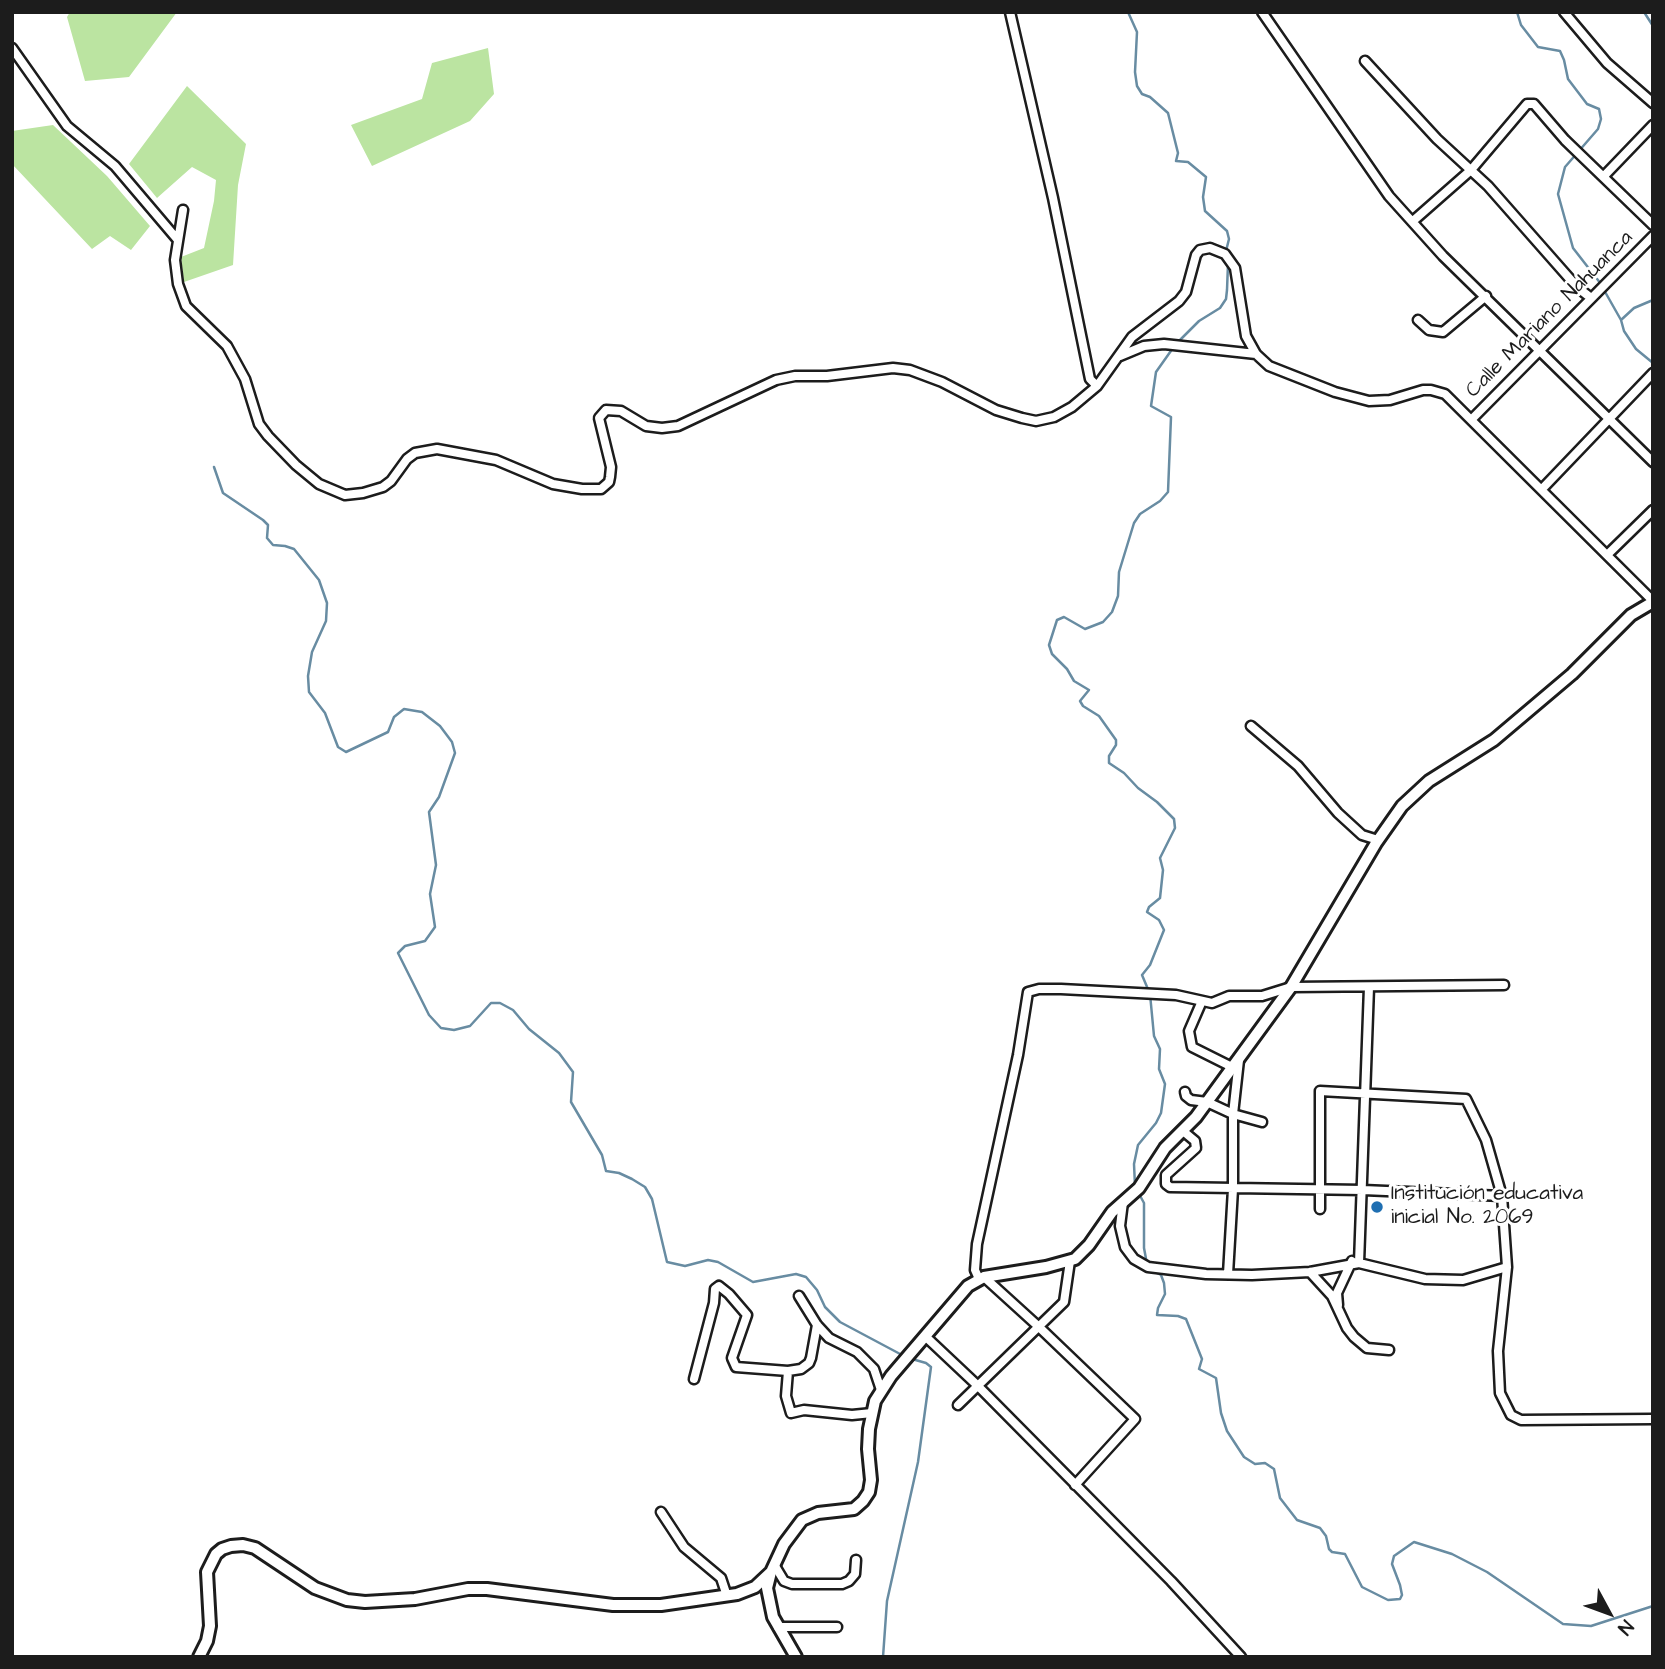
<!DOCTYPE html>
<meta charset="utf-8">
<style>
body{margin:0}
#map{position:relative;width:1665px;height:1669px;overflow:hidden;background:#fff;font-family:"Architects Daughter",sans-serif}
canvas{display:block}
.frame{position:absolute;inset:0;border:14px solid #1c1c1c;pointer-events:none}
.north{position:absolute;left:1574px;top:1578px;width:70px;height:70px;-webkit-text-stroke:5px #fff;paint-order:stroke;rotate:131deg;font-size:19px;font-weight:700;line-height:28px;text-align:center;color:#1c1c1c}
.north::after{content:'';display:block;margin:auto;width:24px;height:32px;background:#1c1c1c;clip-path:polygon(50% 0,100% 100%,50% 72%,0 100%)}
</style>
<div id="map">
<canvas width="1665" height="1669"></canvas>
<div class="frame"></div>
<div class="north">N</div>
</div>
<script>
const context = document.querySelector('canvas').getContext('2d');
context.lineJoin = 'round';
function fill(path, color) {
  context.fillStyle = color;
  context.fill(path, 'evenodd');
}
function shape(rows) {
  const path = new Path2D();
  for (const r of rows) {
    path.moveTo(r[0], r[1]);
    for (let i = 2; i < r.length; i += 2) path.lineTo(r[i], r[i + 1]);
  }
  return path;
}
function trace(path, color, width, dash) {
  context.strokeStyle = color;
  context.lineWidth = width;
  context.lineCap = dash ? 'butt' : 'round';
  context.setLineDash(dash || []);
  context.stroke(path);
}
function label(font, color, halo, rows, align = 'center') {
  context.font = font + ' "Architects Daughter",sans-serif';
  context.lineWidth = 6;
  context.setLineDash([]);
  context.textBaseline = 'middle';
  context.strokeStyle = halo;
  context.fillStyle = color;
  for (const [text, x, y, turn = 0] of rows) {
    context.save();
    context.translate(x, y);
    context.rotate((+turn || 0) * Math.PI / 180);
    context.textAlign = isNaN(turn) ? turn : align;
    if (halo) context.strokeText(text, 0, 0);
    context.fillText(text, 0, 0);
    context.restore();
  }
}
const green = shape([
 [70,12,177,12,129,77,85,81,67,17],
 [488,48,494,94,470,121,372,166,351,125,422,99,432,63],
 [187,86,246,144,238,185,233,265,184,282,181,257,204,248,214,201,216,180,192,167,157,198,129,164],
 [53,125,107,176,150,226,131,250,110,236,92,249,12,164,12,131]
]);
const stream = shape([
 [1128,12,1137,32,1135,72,1137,86,1142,94,1150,97,1168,113,1178,153,1176,161,1188,162,1206,177,1203,197,1205,211,1227,231,1229,239,1226,251],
 [1517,12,1521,25,1538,47,1560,51,1564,60,1568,79,1587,104,1599,109,1601,119,1598,129,1565,167,1558,194,1573,248,1601,284],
 [1644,12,1653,26],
 [1604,290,1621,320,1624,331,1636,349,1653,363],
 [1621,320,1634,308,1653,300],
 [1177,343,1199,321,1220,308,1226,299,1227,290,1228,264],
 [214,467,223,493,263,520,268,525,267,538,273,545,285,546,294,549,319,580,327,603,326,621,312,652,308,676,309,692,325,713,338,747,346,752,388,732,394,717,404,709,422,712,440,726,452,742,455,753,439,797,429,812,436,865,430,894,435,927,425,941,405,946,398,953,429,1015,441,1028,454,1030,470,1026,491,1003,500,1003,513,1010,529,1029,559,1053,573,1072,571,1102,602,1155,606,1171,619,1173,632,1179,645,1187,652,1199,667,1262,685,1266,708,1260,718,1262,753,1282,796,1274,806,1277,817,1290,825,1307,840,1322,902,1355],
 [1135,1186,1134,1164,1138,1145,1156,1123,1161,1113,1165,1084,1159,1069,1160,1049,1154,1036,1150,994,1142,975,1150,965,1164,930,1159,920,1147,912,1149,907,1160,898,1163,870,1160,858,1175,828,1174,819,1157,802,1138,788,1124,773,1109,763,1109,756,1116,745,1116,740,1099,716,1083,706,1080,701,1089,690,1074,681,1067,669,1052,654,1049,645,1057,620,1064,617,1085,629,1103,622,1112,612,1118,596,1119,572,1134,523,1140,514,1160,501,1168,492,1171,417,1151,406,1156,372,1173,348],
 [1138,1192,1144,1203,1144,1248,1147,1264],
 [1153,1271,1161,1275,1164,1283,1165,1294,1158,1308,1157,1315,1178,1316,1186,1319,1202,1359,1199,1369,1216,1378,1221,1413,1227,1431,1244,1457,1255,1464,1265,1463,1274,1469,1280,1498,1297,1520,1320,1528,1326,1536,1329,1549,1332,1552,1345,1554,1362,1587,1388,1600,1400,1599,1402,1595,1400,1585,1392,1564,1394,1556,1414,1542,1452,1554,1487,1572,1563,1624,1591,1626,1653,1606],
 [883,1657,887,1601,918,1462,931,1367,926,1363,912,1359]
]);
const minor = shape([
 [1010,12,1053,198,1090,379,1097,386],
 [1262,12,1389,196,1443,256,1653,462],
 [1564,12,1607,63,1653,103],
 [12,48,67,126,115,166,177,239],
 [1365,61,1437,139,1488,186,1577,287,1591,298],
 [1604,176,1653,125],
 [183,210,175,260,178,284,186,306,227,346,245,379,259,424,268,436,296,465,319,484,345,495,363,493,383,487,391,481,407,459,415,453,437,449,496,460,553,484,582,489,601,489,609,482,610,477,611,467,599,418,606,410,621,411,646,426,662,428,678,426,776,380,795,376,827,376,893,368,910,370,942,382,996,410,1022,418,1036,421,1054,417,1072,407,1097,386,1132,337,1179,301,1186,292,1196,255,1200,250,1210,248,1225,254,1235,268,1246,336,1256,354,1269,366,1335,392,1369,401,1390,400,1423,390,1431,390,1445,394,1653,601],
 [1413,221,1471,170,1527,104,1534,104,1565,140,1653,225],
 [1418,320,1429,330,1443,332,1486,296],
 [1120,356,1144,346,1164,344,1256,354],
 [1472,419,1653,236],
 [1542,489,1653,373],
 [1607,555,1653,510],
 [1251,726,1298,766,1338,813,1362,835,1378,840],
 [1202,1001,1189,1031,1192,1047,1232,1067],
 [1185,1092,1186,1096,1191,1100,1207,1102,1233,1114,1262,1122],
 [1183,1131,1195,1141,1196,1148,1166,1175,1166,1184,1170,1187,1363,1190,1502,1196],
 [1123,1202,1120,1226,1125,1247,1134,1259,1148,1267,1206,1274,1252,1275,1310,1272,1359,1263,1425,1279,1463,1280,1507,1267],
 [1320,1209,1320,1091,1466,1099,1486,1140,1502,1196,1507,1267,1498,1351,1500,1393,1511,1415,1521,1420,1653,1419],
 [1359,1263,1369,987],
 [1310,1272,1332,1296,1347,1328,1354,1337,1367,1348,1389,1350],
 [1228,1274,1233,1189,1233,1114,1239,1060],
 [984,1277,1039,1327,1135,1419,1075,1485],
 [979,1279,975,1270,977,1244,1018,1055,1028,992,1039,989,1061,989,1176,995,1212,1003,1229,996,1262,996,1291,987,1504,985],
 [799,1296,817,1325,829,1338,857,1352,874,1369,881,1390],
 [1338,1305,1337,1293,1352,1261],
 [925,1336,977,1385,1171,1581,1241,1657],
 [788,1371,786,1396,791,1413,804,1410,852,1415,872,1413],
 [694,1379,714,1303,715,1289,719,1286,729,1294,747,1315,732,1358,736,1367,788,1371,801,1369,809,1363,811,1358,817,1325],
 [958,1405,1064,1302,1070,1261],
 [661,1512,684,1547,721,1578,727,1596],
 [775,1566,784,1581,792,1584,842,1584,849,1581,855,1574,856,1560],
 [778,1627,837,1627]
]);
const tertiary = shape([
 [771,1572,767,1588,773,1617,796,1657],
 [199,1657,207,1641,210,1626,207,1572,216,1554,222,1549,231,1546,243,1545,255,1548,315,1588,347,1600,365,1602,415,1599,468,1589,487,1589,613,1605,661,1605,737,1594,755,1587,771,1572,784,1544,802,1520,818,1513,854,1509,863,1501,869,1492,871,1480,868,1449,869,1429,875,1401,891,1376,968,1286,984,1277,1046,1267,1075,1259,1089,1245,1112,1212,1139,1188,1165,1148,1196,1117,1291,987,1376,843,1402,806,1429,781,1494,740,1572,674,1631,615,1653,602]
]);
const markers = [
 [1377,1207,7,"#1f6fb2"]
];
const streetNames = [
 ["Calle Mariano Nahuanca",1550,315,-45]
];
const poiNames = [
 ["Institución educativa",1391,1195],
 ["inicial No. 2069",1391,1219]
];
fill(green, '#bbe4a1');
trace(stream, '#688ca2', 2.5);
trace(minor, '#1c1c1c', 13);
trace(tertiary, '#1c1c1c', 16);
trace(minor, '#fff', 8);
trace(tertiary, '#fff', 10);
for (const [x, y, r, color] of markers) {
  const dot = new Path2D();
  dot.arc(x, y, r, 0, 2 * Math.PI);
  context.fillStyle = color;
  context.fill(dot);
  trace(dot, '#fff', 2.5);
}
label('21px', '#1c1c1c', '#fff', streetNames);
label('21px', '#1c1c1c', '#fff', poiNames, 'left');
</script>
